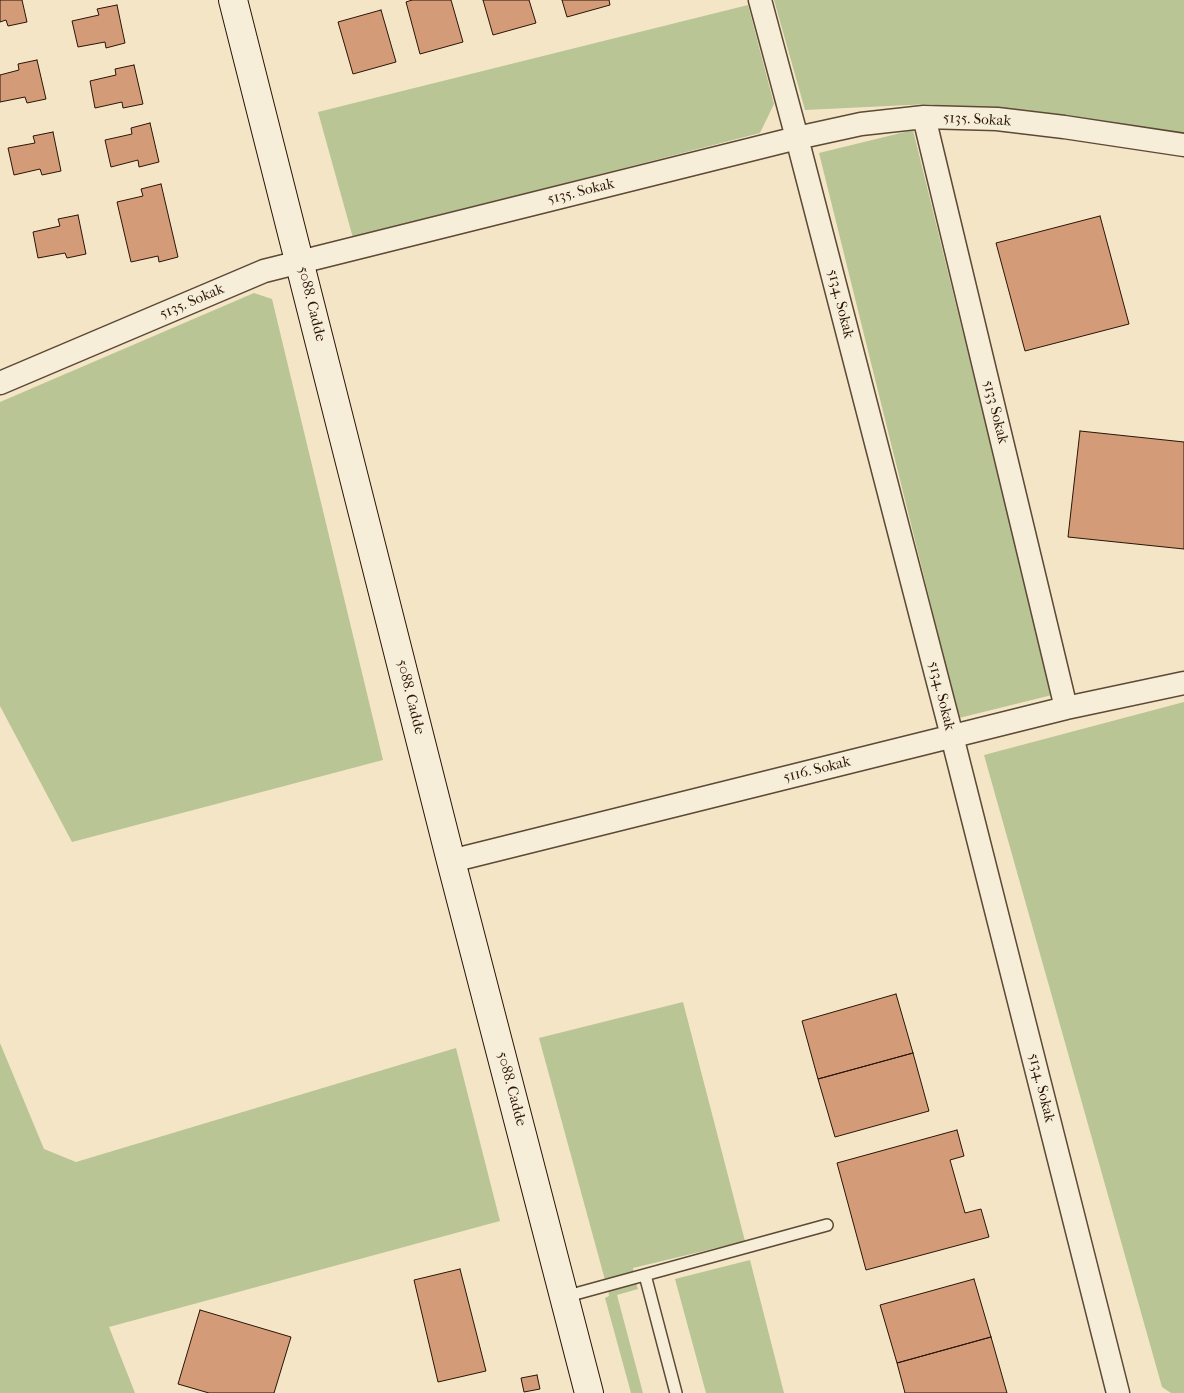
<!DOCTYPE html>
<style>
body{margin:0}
canvas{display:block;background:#f3e5c5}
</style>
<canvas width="1184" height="1393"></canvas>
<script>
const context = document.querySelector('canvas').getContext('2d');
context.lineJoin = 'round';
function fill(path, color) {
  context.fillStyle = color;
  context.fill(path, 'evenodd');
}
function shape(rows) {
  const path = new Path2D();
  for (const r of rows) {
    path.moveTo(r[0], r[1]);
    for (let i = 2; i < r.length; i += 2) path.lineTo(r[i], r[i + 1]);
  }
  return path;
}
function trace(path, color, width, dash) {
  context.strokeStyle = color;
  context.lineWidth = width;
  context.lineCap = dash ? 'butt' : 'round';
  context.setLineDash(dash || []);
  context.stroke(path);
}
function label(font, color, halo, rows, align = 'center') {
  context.font = font + ' "IM FELL French Canon",serif';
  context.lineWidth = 4;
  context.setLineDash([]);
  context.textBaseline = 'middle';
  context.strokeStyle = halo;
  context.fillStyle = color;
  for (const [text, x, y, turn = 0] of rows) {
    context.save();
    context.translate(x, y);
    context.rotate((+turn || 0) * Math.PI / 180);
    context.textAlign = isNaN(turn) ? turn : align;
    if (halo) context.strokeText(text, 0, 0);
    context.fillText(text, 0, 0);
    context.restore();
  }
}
const green = shape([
 [774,0,1184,0,1184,141,930,104,805,110],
 [748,5,774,104,760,133,353,238,318,112],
 [913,130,1052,695,959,718,819,153],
 [254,293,272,299,383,760,72,842,0,706,0,402],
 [1184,702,1184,1393,1171,1393,1162,1387,984,755],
 [683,1002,745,1241,633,1268,634,1274,605,1280,539,1038],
 [0,1043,44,1149,76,1162,456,1048,500,1221,109,1327,135,1393,0,1393],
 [750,1260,784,1393,706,1393,675,1279],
 [636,1283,638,1289,617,1295,643,1393,631,1393,605,1298,609,1296,608,1289]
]);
const building = shape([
 [0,0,22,0,27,22,8,26,6,20,0,22,0,0],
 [412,0,451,0,463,42,420,54,406,2,412,0],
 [483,0,529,0,536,23,493,35,483,0],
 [562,0,609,0,610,5,567,17,562,0],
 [117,5,125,43,106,48,105,42,78,47,72,21,99,15,97,9,117,5],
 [381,10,396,62,353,74,338,22,381,10],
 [37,60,46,99,27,103,25,97,0,102,0,75,19,70,18,64,37,60],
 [134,65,143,104,123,108,122,102,95,108,90,81,116,75,115,69,134,65],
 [150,123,159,162,139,167,138,160,111,167,105,140,132,134,131,128,150,123],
 [53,132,61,171,42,175,40,169,14,175,8,148,35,143,33,136,53,132],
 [161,184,178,257,159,262,158,256,131,262,117,202,143,196,141,189,161,184],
 [78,215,86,254,67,258,65,253,38,258,33,232,60,226,58,219,78,215],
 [1100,216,1129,324,1025,351,996,243,1100,216],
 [1080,431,1184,442,1184,549,1068,537,1080,431],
 [896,994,913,1053,818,1079,802,1021,896,994],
 [913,1053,929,1111,835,1137,818,1079,913,1053],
 [957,1130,964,1156,950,1160,965,1213,981,1209,989,1237,866,1270,837,1163,957,1130],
 [460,1269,486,1371,438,1382,414,1280,460,1269],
 [974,1279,991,1337,897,1363,880,1305,974,1279],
 [200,1310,291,1337,274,1393,209,1393,178,1384,200,1310],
 [991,1337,1007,1393,905,1393,897,1363,991,1337],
 [537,1375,540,1389,524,1392,521,1378,537,1375]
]);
const lane = shape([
 [645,1275,676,1393],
 [564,1297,827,1225]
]);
const street = shape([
 [760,0,797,138,952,736,1118,1393],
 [924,117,1066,708],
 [0,383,264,271,797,138,861,124,924,117,997,119,1064,127,1184,145],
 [451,861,1066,708,1184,683]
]);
const secondary = shape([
 [233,0,451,861,589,1393]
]);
const streetNames = [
 ["5135. Sokak",977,120,3],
 ["5135. Sokak",581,192,-14],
 ["5135. Sokak",192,302,-23],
 ["5088. Cadde",311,304,76],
 ["5134. Sokak",840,304,76],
 ["5133 Sokak",995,412,76],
 ["5134. Sokak",941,696,76],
 ["5088. Cadde",410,697,76],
 ["5116. Sokak",817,770,-14],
 ["5134. Sokak",1041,1088,76],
 ["5088. Cadde",511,1089,75]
];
fill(green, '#bac595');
fill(building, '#d39b78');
trace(building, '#2a1507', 1);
trace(lane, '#5c4936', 14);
trace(street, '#5c4936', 25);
trace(secondary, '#2a1507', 30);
trace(lane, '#f7eed9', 11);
trace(street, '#f7eed9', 22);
trace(secondary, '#f7eed9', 28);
label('15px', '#2a1507', '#f7eed9', streetNames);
</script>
